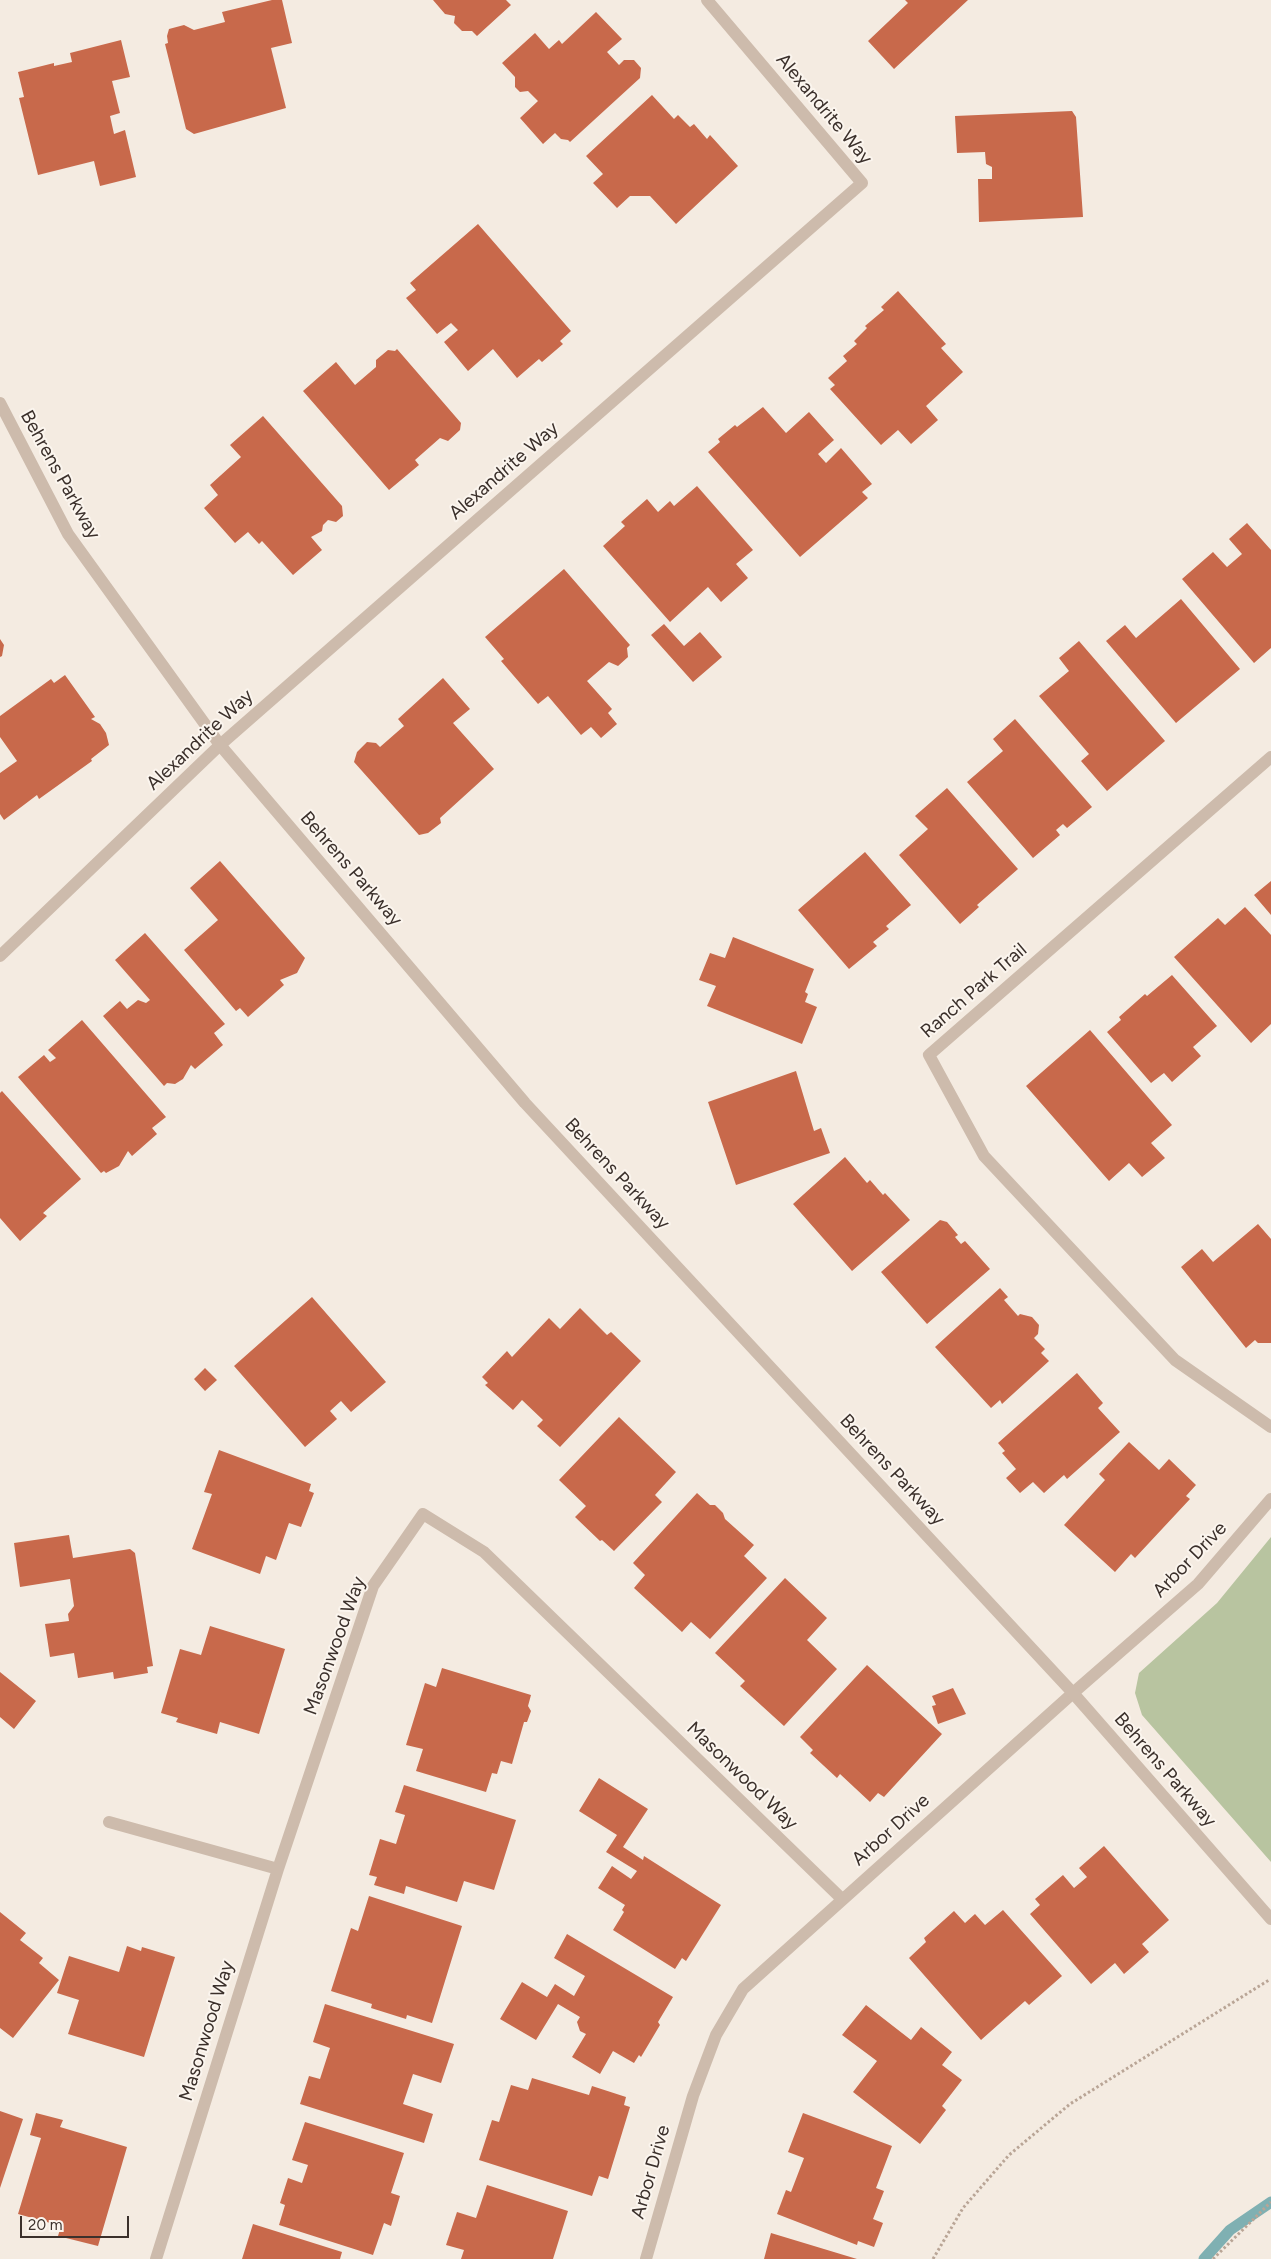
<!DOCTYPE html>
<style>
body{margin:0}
#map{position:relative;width:1271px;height:2259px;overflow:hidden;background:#f4ebe1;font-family:Figtree,sans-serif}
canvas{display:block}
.scale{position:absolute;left:20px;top:2216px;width:109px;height:22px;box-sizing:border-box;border:2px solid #3b302b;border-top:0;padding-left:6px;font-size:15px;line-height:18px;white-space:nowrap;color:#3b302b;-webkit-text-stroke:4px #fbf5ee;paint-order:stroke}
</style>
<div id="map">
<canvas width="1271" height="2259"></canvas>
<div class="scale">20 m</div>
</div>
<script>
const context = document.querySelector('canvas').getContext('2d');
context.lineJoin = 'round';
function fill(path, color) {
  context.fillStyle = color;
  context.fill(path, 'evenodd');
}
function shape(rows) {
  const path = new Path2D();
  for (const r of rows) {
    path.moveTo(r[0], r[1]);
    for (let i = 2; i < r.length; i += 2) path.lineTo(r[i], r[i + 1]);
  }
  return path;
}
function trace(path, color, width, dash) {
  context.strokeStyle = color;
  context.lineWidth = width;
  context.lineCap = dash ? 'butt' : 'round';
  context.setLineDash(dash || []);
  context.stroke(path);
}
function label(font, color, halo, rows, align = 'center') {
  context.font = font + ' Figtree,sans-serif';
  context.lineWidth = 4;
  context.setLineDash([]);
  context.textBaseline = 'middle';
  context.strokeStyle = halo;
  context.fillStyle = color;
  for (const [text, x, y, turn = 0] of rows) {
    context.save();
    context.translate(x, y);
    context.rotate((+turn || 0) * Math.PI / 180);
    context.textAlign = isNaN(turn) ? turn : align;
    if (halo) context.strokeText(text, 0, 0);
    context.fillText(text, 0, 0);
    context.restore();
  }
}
const green = shape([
 [1271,1537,1271,1862,1142,1715,1135,1693,1139,1673,1217,1603]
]);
const stream = shape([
 [1204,2259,1230,2230,1271,2202]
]);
const building = shape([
 [272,0,282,0,292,43,271,48,286,108,194,134,186,129,165,44,168,43,167,36,169,29,184,25,194,30,225,22,222,12],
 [433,0,506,0,511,5,477,36,472,31,462,31,454,23,455,16,445,14],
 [905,0,968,0,894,69,868,41,908,3],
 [596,12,622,39,607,52,619,65,624,60,634,60,641,68,640,78,570,142,568,140,561,139,555,133,543,144,520,118,538,101,528,91,520,92,515,87,515,77,502,63,535,33,549,49,559,40,562,44],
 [121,40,130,77,112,81,120,113,110,116,114,134,125,130,136,177,100,186,94,161,38,175,19,98,24,97,18,72,54,63,54,66,72,62,70,53],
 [652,95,674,119,678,115,690,127,694,124,707,139,710,135,738,166,676,224,650,196,630,196,617,208,593,183,603,174,586,156],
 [1072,111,1076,117,1083,217,979,222,978,179,992,179,992,167,986,164,985,152,957,153,955,116],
 [478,224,571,331,560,341,563,344,542,362,539,359,517,378,493,349,468,371,444,342,458,330,451,323,437,334,406,298,416,290,410,283],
 [898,291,946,344,941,348,963,372,926,406,938,420,911,444,898,430,881,445,830,389,835,385,828,378,847,361,843,356,857,344,854,341,867,328,865,326,884,310,881,307],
 [397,349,461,423,460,430,448,441,440,438,415,460,419,465,389,490,303,391,336,362,355,385,376,367,376,360,388,350,395,351],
 [763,407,786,433,809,412,834,440,818,454,826,463,841,448,872,484,862,492,868,498,800,557,708,452,720,442,718,439,735,425,737,427],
 [263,416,342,506,343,516,336,522,328,520,323,525,322,531,311,537,322,550,293,575,262,541,259,544,248,532,235,543,204,508,218,495,210,485,241,457,230,445],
 [697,486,753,550,736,564,748,578,721,602,708,587,670,622,603,546,625,526,621,522,647,499,658,512,670,501,674,506],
 [1247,523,1271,550,1271,648,1254,663,1182,579,1213,552,1227,567,1242,554,1229,539],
 [564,569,630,645,627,648,628,657,618,666,609,662,587,681,612,709,608,713,617,724,601,738,591,727,581,735,548,696,538,704,501,661,504,659,485,637],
 [1181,599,1240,669,1176,723,1106,641,1125,625,1136,638],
 [664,624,684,646,700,632,722,657,693,682,651,635],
 [0,639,4,645,2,656,0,657],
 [1079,641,1165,741,1107,791,1081,761,1089,754,1039,696,1069,671,1059,658],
 [65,675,95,717,91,719,100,724,106,733,109,745,91,759,92,761,39,799,37,795,4,820,0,814,0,773,17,761,0,737,0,716,51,679,54,683],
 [443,678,470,709,453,723,494,769,440,818,441,823,428,833,419,835,354,762,357,752,367,742,376,743,380,747,404,726,398,719],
 [1015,719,1092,807,1067,828,1063,824,1056,830,1060,835,1033,858,967,782,1003,751,993,739],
 [947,788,1018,869,977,905,979,907,960,924,899,855,928,829,915,816],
 [865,852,911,905,886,926,889,929,873,942,877,946,849,969,798,910],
 [220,861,305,958,297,973,280,980,284,985,248,1017,240,1008,236,1011,184,950,218,920,190,888],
 [1271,881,1271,915,1254,895],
 [1245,907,1271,935,1271,1024,1251,1043,1174,957,1218,918,1225,925],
 [145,933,225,1024,214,1033,223,1045,195,1069,191,1065,183,1079,175,1084,167,1083,164,1086,103,1016,120,1001,127,1009,138,1000,146,1003,150,1000,115,960],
 [733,937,814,969,805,992,808,994,805,1002,817,1007,802,1044,707,1006,716,986,699,980,710,953,725,958],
 [1172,975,1217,1026,1193,1047,1201,1056,1172,1082,1164,1073,1151,1083,1107,1032,1121,1020,1119,1017,1145,994,1147,996],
 [82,1020,166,1117,152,1128,157,1134,132,1156,128,1151,119,1166,106,1173,104,1171,101,1173,18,1077,44,1055,50,1062,56,1058,48,1050],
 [1090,1030,1172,1125,1151,1143,1165,1158,1142,1177,1129,1163,1109,1181,1026,1086],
 [796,1071,814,1131,821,1128,830,1153,736,1185,708,1102],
 [2,1091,81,1179,43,1213,47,1216,20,1241,0,1218,0,1093],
 [845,1157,867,1183,870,1180,883,1195,885,1193,910,1220,852,1271,793,1204],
 [940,1220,947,1222,958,1235,955,1237,961,1244,965,1241,990,1269,927,1324,881,1272],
 [1258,1224,1271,1239,1271,1343,1258,1343,1255,1340,1246,1348,1181,1267,1202,1249,1213,1262],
 [1000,1288,1008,1297,1004,1300,1018,1316,1020,1314,1032,1317,1039,1325,1038,1334,1034,1338,1045,1349,1041,1353,1049,1361,1002,1404,1000,1400,991,1408,935,1347],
 [312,1297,386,1382,351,1412,341,1401,330,1411,337,1419,305,1447,234,1366],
 [580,1308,607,1335,611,1332,641,1361,560,1447,537,1426,543,1420,522,1400,513,1410,485,1385,488,1383,482,1377,507,1351,512,1357,549,1318,560,1329],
 [205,1368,217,1380,205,1391,194,1379],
 [1077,1373,1103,1403,1098,1408,1120,1432,1067,1479,1064,1475,1044,1493,1033,1482,1020,1493,1006,1478,1016,1469,1002,1453,1005,1451,998,1443],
 [619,1417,676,1472,655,1495,662,1502,614,1551,602,1540,600,1541,575,1517,586,1506,559,1480],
 [1129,1442,1159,1470,1169,1459,1196,1485,1186,1496,1190,1499,1135,1558,1131,1554,1115,1572,1064,1525,1105,1480,1099,1474],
 [219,1450,311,1484,309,1491,314,1493,301,1527,289,1523,276,1560,266,1556,260,1574,192,1549,212,1494,204,1492],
 [697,1493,710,1505,715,1505,723,1513,725,1519,754,1545,744,1556,767,1578,710,1639,691,1622,682,1632,634,1588,645,1575,633,1563],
 [69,1535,73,1558,130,1549,135,1553,153,1666,147,1667,148,1673,114,1679,113,1672,78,1678,74,1653,50,1657,45,1624,69,1621,68,1614,74,1606,70,1579,20,1587,14,1543],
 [785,1578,827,1618,807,1640,837,1669,784,1726,740,1686,745,1681,715,1653],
 [210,1626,285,1649,259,1734,220,1722,217,1734,176,1722,178,1718,161,1713,180,1649,201,1655],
 [867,1665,942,1734,884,1797,878,1793,870,1802,840,1774,837,1778,810,1753,813,1750,800,1737],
 [442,1668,531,1695,528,1706,531,1711,527,1722,524,1722,512,1764,501,1761,497,1774,492,1773,486,1792,416,1771,423,1749,406,1745,425,1683,436,1687],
 [0,1672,36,1701,14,1729,0,1717],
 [953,1688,966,1714,938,1724,932,1706,936,1705,932,1696],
 [599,1778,648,1809,623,1847,643,1860,644,1856,721,1905,686,1961,682,1958,675,1969,613,1930,624,1912,622,1910,625,1905,598,1888,612,1866,631,1879,637,1871,606,1852,617,1835,579,1811],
 [404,1785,516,1820,494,1890,464,1881,457,1902,406,1886,404,1894,374,1885,377,1877,369,1875,380,1839,396,1844,405,1815,395,1812],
 [1104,1846,1169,1920,1142,1944,1149,1952,1124,1974,1115,1963,1091,1984,1030,1914,1040,1905,1035,1899,1063,1875,1074,1888,1087,1877,1079,1868],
 [369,1896,462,1926,432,2023,407,2015,406,2019,371,2008,372,2004,331,1991,351,1928,358,1931],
 [1003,1910,1062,1976,1029,2005,1025,2001,981,2040,909,1958,926,1942,924,1938,954,1911,965,1923,975,1914,985,1925],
 [0,1912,26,1933,20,1940,43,1958,39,1963,59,1980,13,2038,0,2028],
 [567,1934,673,1997,658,2022,660,2025,641,2057,639,2055,634,2063,613,2051,600,2074,572,2057,586,2034,580,2031,577,2022,580,2017,558,2004,536,2040,500,2019,522,1982,547,1997,555,1984,574,1996,585,1976,554,1958],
 [127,1946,141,1951,142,1947,175,1957,144,2057,68,2034,79,2000,57,1993,69,1956,119,1972],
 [325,2004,454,2044,441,2083,413,2074,403,2104,433,2114,424,2143,300,2104,309,2076,320,2079,330,2048,313,2042],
 [866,2005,911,2040,921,2027,952,2052,942,2065,962,2080,942,2106,946,2110,920,2144,853,2092,877,2061,842,2035],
 [532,2078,589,2095,592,2086,626,2097,624,2105,630,2107,608,2179,599,2176,592,2196,479,2160,492,2120,499,2122,511,2085,528,2090],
 [0,2111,23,2119,0,2188],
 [36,2113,63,2120,60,2127,127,2147,98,2246,58,2236,61,2226,18,2214,41,2138,30,2135],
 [803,2113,892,2146,876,2188,884,2191,873,2219,883,2223,874,2247,858,2241,857,2245,777,2214,786,2190,791,2192,804,2158,788,2152],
 [305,2122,404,2153,391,2193,400,2196,391,2226,384,2223,373,2255,279,2225,285,2205,280,2203,288,2178,302,2183,308,2165,292,2160],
 [487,2185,568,2211,553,2259,461,2259,464,2250,446,2245,457,2212,476,2218],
 [253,2224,342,2252,340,2259,242,2259],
 [771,2233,857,2259,764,2259]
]);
const path = shape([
 [933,2259,963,2208,1009,2155,1070,2104,1269,1980],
 [1213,2259,1271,2202]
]);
const minor = shape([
 [1271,757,929,1055,984,1156,1175,1360,1271,1427],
 [0,956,220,745,862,183,707,0],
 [109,1822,278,1869],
 [156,2259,278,1869,373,1586,423,1514,484,1552,842,1899],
 [646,2259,693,2096,716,2035,743,1989,1073,1693,1198,1584,1271,1499]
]);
const tertiary = shape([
 [0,403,68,534,220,745,525,1103,1073,1693,1271,1919]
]);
const streetNames = [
 ["Alexandrite Way",824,109,50],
 ["Alexandrite Way",504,471,-41],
 ["Behrens Parkway",60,475,61],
 ["Alexandrite Way",200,740,-43],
 ["Behrens Parkway",351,869,49],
 ["Ranch Park Trail",974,991,-41],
 ["Behrens Parkway",617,1174,47],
 ["Behrens Parkway",892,1470,47],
 ["Arbor Drive",1190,1560,-46],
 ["Masonwood Way",335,1646,-70],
 ["Behrens Parkway",1165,1770,49],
 ["Masonwood Way",742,1776,44],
 ["Arbor Drive",891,1830,-42],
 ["Masonwood Way",207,2031,-73],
 ["Arbor Drive",651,2172,-74]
];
fill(green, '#b8c4a0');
trace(stream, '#7fb0b2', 11);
fill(building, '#c8694b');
trace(path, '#b9a596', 3, [2.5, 2.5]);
trace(minor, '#cdbbac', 12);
trace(tertiary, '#cdbbac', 12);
label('19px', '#3b302b', '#fbf5ee', streetNames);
</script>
